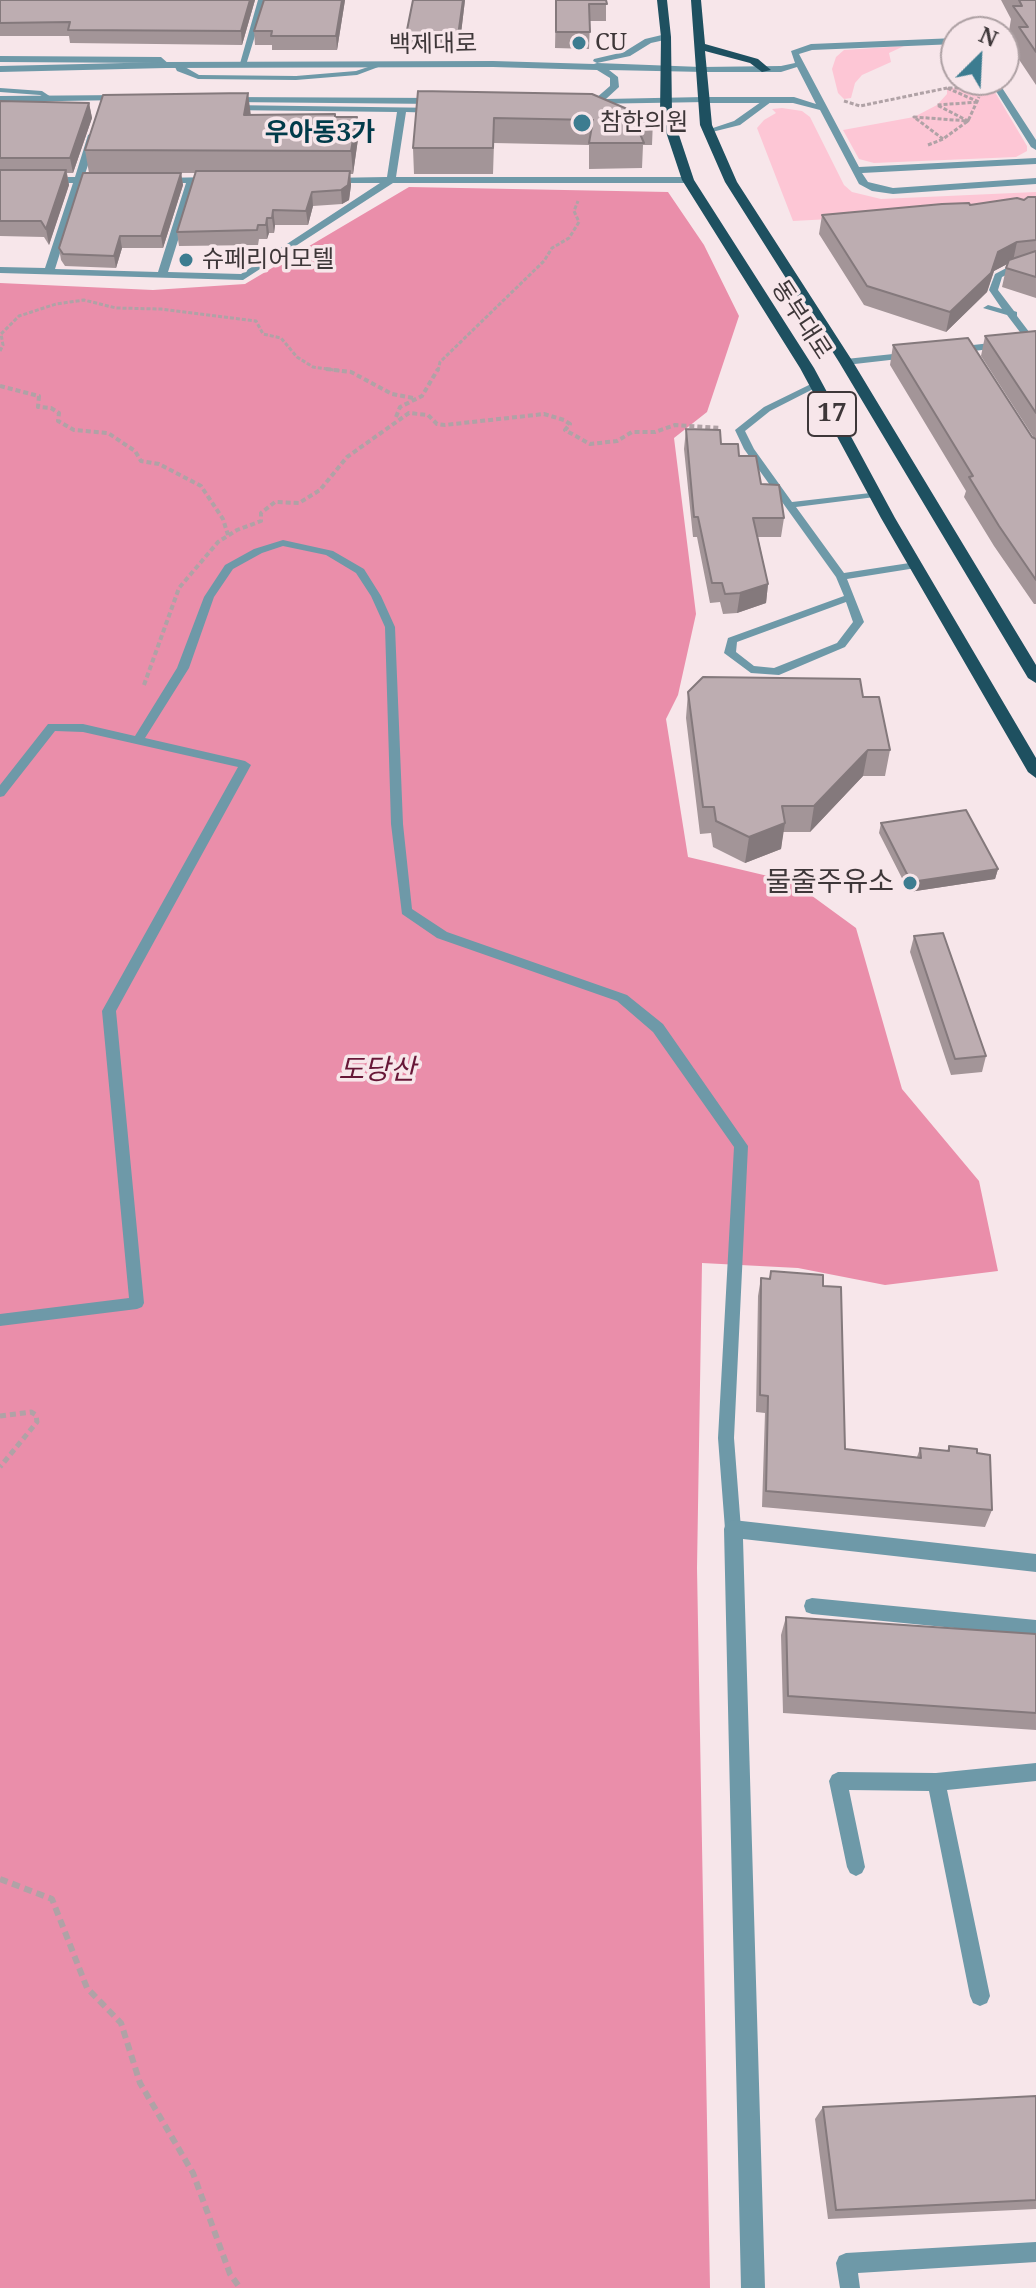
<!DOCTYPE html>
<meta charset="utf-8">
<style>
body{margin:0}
#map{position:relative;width:1036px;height:2288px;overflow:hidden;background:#f7e6ea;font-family:"Noto Serif",serif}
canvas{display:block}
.north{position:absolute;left:940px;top:16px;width:80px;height:80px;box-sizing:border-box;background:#f7e6ea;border:2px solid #ada0a3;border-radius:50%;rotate:24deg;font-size:22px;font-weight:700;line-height:32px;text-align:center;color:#3e3739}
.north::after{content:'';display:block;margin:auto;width:28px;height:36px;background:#3c7c90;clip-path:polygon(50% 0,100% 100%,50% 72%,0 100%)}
</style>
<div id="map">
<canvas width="1036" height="2288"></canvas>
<div class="north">N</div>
</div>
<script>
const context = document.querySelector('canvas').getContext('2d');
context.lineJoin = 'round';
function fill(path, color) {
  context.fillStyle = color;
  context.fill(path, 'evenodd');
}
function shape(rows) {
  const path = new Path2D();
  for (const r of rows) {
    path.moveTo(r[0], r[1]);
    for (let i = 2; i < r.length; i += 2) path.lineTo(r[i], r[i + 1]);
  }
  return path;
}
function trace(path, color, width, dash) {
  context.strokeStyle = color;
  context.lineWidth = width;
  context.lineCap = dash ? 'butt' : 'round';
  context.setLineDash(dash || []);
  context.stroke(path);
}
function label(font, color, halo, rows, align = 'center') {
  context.font = font + ' "Noto Serif","Noto Sans KR",serif';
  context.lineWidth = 7;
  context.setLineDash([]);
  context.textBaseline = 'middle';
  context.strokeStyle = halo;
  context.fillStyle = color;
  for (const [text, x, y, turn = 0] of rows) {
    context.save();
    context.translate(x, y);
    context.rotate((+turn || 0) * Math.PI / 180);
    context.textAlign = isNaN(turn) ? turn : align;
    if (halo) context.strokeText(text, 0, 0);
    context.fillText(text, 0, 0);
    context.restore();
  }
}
const green = shape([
 [904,46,889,53,891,62,862,75,855,83,851,98,844,99,838,93,832,69,836,57,844,50],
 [992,87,1027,146,1027,151,1016,157,874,163,859,159,843,130,914,117,937,105,947,94,947,88],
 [782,108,802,111,810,117,844,185,852,192,881,199,1036,192,1036,208,793,221,757,128,764,120,776,113,772,109]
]);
const forest = shape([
 [409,187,668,192,704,245,739,316,707,412,674,438,696,614,678,695,666,719,688,857,793,882,856,928,902,1089,979,1181,998,1271,885,1285,798,1268,702,1263,697,1568,710,2288,0,2288,0,283,153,290,245,284]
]);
const pathFar3 = shape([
 [844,101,860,106,947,88],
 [943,139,914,117,968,121,937,105,979,102,947,88,974,88],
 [928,145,943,139,968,121,979,97],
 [0,351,3,345,1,334,19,316,56,304,84,300,116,308,161,309,256,321,263,334,281,338,297,357,313,367,341,371],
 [438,371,440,362,544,261,552,248,569,238,579,222,574,211,578,201]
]);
const pathFar2 = shape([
 [326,369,351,372,392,394,413,398],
 [0,386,39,396,38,407,51,408,59,413,58,421,74,430,108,433,135,451,141,461,159,464,201,486,223,519,228,535],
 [396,417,400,407,422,396,438,369],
 [144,685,179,588,218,542,237,530,261,521,261,513,275,502,299,503,320,490,347,457,409,413,428,415,437,424,445,425,544,414,564,420,570,424,565,430,590,444,617,441,632,432,655,432,675,425,721,428]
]);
const pathFar1 = shape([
 [0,1416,31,1412,36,1415,37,1422,0,1467]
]);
const path = shape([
 [0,1879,52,1899,87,1988,121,2023,140,2083,193,2173,230,2274,240,2288]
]);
const service = shape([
 [178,63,199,75,296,76,356,71,377,64,381,66,357,75,296,80,198,79,177,71,174,65,178,63],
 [0,88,42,91,54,99,50,101,40,95,0,92,0,88],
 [768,97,775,99,740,125,708,133,704,131,734,121,768,97],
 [1036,262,1036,268,1019,269,1002,277,998,290,1014,311,1017,312,1017,316,1036,341,1032,345,1029,344,1007,315,983,308,988,305,1002,309,989,290,995,274,1014,264,1036,262],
 [813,383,821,385,770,411,745,431,754,449,792,502,879,492,879,496,875,497,796,507,844,573,916,562,921,565,916,568,847,579,864,622,845,647,779,675,751,673,724,653,728,638,844,596,836,577,744,449,735,430,764,407,813,383],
 [846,602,853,622,837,643,774,668,754,666,736,652,737,642,846,602],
 [283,540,333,551,364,569,381,596,395,627,403,824,412,909,447,932,627,995,663,1024,748,1146,734,1438,741,1529,739,1534,733,1536,727,1534,725,1529,718,1438,734,1147,653,1032,617,1001,437,938,402,914,391,824,385,627,371,596,356,573,326,555,283,546,262,553,233,569,214,597,189,668,145,738,245,761,251,765,116,1011,144,1303,142,1307,137,1309,0,1326,0,1314,129,1298,102,1011,238,767,83,732,55,731,4,796,0,797,0,785,48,724,83,724,135,736,177,668,204,597,225,565,254,549,283,540],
 [812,1598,1036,1620,1036,1636,812,1614,806,1612,804,1606,806,1600,812,1598],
 [1036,1763,1036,1781,947,1790,990,1996,987,2003,980,2006,973,2003,970,1996,929,1791,849,1790,865,1867,862,1873,856,1876,850,1873,847,1867,829,1781,832,1775,838,1772,936,1773,1036,1763],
 [1036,2242,1036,2262,858,2273,860,2288,840,2288,836,2263,839,2256,846,2253,1036,2242]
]);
const minor = shape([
 [258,0,266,0,246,65,239,67,258,0],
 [956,38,956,44,812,50,799,54,859,167,1036,158,1036,164,862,173,868,182,893,188,1036,178,1036,184,893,194,872,191,859,184,820,110,793,103,704,103,700,100,704,97,794,97,816,104,797,67,781,72,698,72,697,70,701,67,781,66,795,63,791,51,811,44,956,38],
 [0,56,161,57,170,65,166,68,159,63,0,62,0,56],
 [989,80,997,80,1036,140,1036,150,1031,147,989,80],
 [229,105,441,108,441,112,438,113,406,112,396,177,688,177,693,180,688,183,393,183,243,280,0,273,0,267,45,268,73,183,46,183,41,180,46,177,75,177,88,135,93,132,98,135,84,177,102,177,107,180,102,183,82,183,55,269,158,272,186,183,162,183,159,182,159,178,214,177,219,180,214,183,196,183,168,272,241,274,380,183,330,183,325,180,327,178,387,177,397,112,226,110,224,108,229,105],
 [633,112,673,126,675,128,670,131,630,117,628,115,633,112],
 [1036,338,1036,344,955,353,950,350,955,347,1036,338],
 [912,352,917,355,916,357,846,365,841,362,846,359,912,352],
 [733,1520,1036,1554,1036,1572,743,1539,765,2288,741,2288,724,1529,726,1523,733,1520]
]);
const tertiary = shape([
 [666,34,669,35,669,39,651,43,630,56,597,63,701,67,705,70,704,72,609,70,618,77,619,87,606,99,704,97,708,100,707,102,587,104,587,100,595,99,610,86,610,78,597,70,493,67,166,68,0,72,0,66,166,62,493,61,594,64,597,63,593,61,594,59,624,52,645,39,666,34],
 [125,95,125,99,122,100,0,102,0,96,125,95],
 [227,97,438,98,442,101,438,104,230,102,227,101,227,97]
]);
const primary = shape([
 [657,0,667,0,671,37,672,114,694,180,814,368,895,518,1036,758,1036,778,1028,772,881,518,800,368,682,180,660,114,661,37,657,0],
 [691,0,701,0,705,44,758,59,771,70,762,72,750,63,705,51,712,125,737,182,853,362,1036,665,1036,683,1028,678,839,362,725,182,700,125,691,0]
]);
const wall = shape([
 [0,0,255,0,242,45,70,43,69,36,0,36],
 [264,0,345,0,337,50,272,50,272,45,255,45,254,31],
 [465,0,459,50,407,49,406,35],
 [556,0,606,0,606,21,590,21,589,49,555,48],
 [1001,0,1036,0,1036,85,1014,52,1016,41,1009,31,1011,19],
 [418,91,653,120,652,145,643,145,642,168,589,169,589,145,494,143,493,174,414,174,413,148],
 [0,101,89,103,92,118,73,173,67,173,69,185,49,245,44,237,0,236],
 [250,115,357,117,358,139,353,174,350,174,351,185,349,200,342,204,313,206,308,225,275,225,274,233,269,233,267,239,259,239,258,245,179,246,177,232,196,173,181,173,183,185,163,248,122,248,116,268,65,266,61,260,59,248,89,173,85,150],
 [1036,197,1036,298,1002,287,1007,264,994,271,987,292,946,332,864,305,819,234,822,215,970,205,1024,200],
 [1036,331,1036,604,1034,604,994,546,964,497,966,491,890,365,893,345,1034,438,981,356,985,336],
 [686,429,721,444,739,456,784,518,781,537,758,537,768,584,766,603,737,613,723,614,720,602,710,603,697,537,693,537,684,449],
 [688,692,863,697,890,750,885,776,863,776,810,832,783,832,781,849,745,863,713,847,711,833,700,834,686,718],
 [881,823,998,869,995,879,909,892,879,833],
 [914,936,986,1056,982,1072,951,1075,910,952],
 [771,1271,823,1286,845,1449,917,1457,920,1448,947,1451,949,1446,977,1453,992,1510,985,1527,762,1507,765,1413,756,1412,758,1296,761,1278,769,1279],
 [786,1617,1036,1634,1036,1730,783,1713,781,1635],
 [1036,2096,1036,2209,828,2219,815,2119,823,2107]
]);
const shadedWall = shape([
 [250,0,255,0,242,45,241,31],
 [342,0,345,0,337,50,336,36],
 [463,0,465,0,459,50,458,36],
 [248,93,251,116,244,115],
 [89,103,92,118,73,173,70,158],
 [357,117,358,139,353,174,351,151],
 [66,170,69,185,49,245,46,229],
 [350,171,351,185,349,200,342,204,341,190],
 [181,173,183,185,163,248,161,236],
 [312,192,313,206,308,225,306,211],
 [273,210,275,225,274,233,272,218],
 [267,218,269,233,267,239,266,225],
 [120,236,122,248,116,268,114,256],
 [1017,242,1013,261,994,271,987,292,946,332,950,312,998,252],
 [768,584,766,603,737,613,740,593],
 [868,750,863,776,810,832,814,806],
 [785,823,781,849,745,863,749,837],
 [998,869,995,879,909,892,911,882]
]);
const building = shape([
 [0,0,250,0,241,31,68,30,70,22,0,23,0,0],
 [264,0,342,0,336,36,271,36,272,31,254,31,264,0],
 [413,0,463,0,458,36,406,35,413,0],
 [556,0,606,0,607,4,589,4,590,32,556,32,556,0],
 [1019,0,1036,0,1036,52,1019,27,1028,27,1013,6,1022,6,1019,0],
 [418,91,592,94,653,120,634,120,644,143,589,143,593,120,494,118,493,148,413,148,418,91],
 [248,93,244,115,335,114,335,117,357,117,351,151,85,150,103,95,248,93],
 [0,101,89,103,70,158,0,158,0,101],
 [0,170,66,170,46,229,41,221,0,221,0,170],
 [196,171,350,171,348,185,341,190,312,192,306,211,273,210,272,218,267,218,266,225,258,225,257,230,177,232,196,171],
 [83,173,181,173,161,236,120,236,114,256,63,254,59,248,83,173],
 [1028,197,1036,197,1036,240,1017,242,998,252,991,273,950,312,867,286,822,215,942,204,969,203,970,205,1017,198,1024,200,1028,197],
 [1036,251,1036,277,1006,268,1009,260,1036,251],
 [1036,331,1036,413,985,336,1036,331],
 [968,338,1032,437,1036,439,1036,580,999,526,969,477,973,476,893,345,968,338],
 [686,429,720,430,721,444,738,444,739,456,756,456,761,484,779,485,784,518,753,518,768,584,740,593,725,594,722,583,712,583,698,517,694,517,686,429],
 [703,677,860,679,863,697,879,697,890,750,868,750,814,806,782,806,785,823,749,837,716,821,714,807,703,807,688,692,703,677],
 [966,810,998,869,911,882,881,823,966,810],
 [943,933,986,1056,955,1059,914,936,943,933],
 [771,1271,823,1275,823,1286,841,1287,845,1449,921,1458,920,1448,949,1451,949,1446,977,1449,977,1453,990,1455,992,1510,766,1491,768,1396,760,1395,761,1278,770,1279,771,1271],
 [786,1617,1036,1634,1036,1713,788,1696,786,1617],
 [1036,2096,1036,2200,836,2210,823,2107,1036,2096]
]);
const markers = [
 [579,43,8,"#3c7c90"],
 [582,123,10,"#3c7c90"],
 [186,260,8,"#3c7c90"],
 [910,883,8,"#3c7c90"]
];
const farPoinames = [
 ["CU",595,43],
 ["참한의원",600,123],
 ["슈페리어모텔",202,260]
];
const farStreetnames = [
 ["백제대로",433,45,-1],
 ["동부대로",801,320,57]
];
const farQuarternames = [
 ["우아동3가",320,134]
];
const shields = [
 [832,414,48]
];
const shieldNames = [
 ["17",832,414]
];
const poiNames = [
 ["물줄주유소",894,883]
];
const parkNames = [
 ["도당산",377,1071]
];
fill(green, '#fdc6d5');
fill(forest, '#ea8eaa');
trace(pathFar3, '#b0a2a6', 3, [4, 2]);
trace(pathFar2, '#b0a2a6', 4, [5, 3]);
trace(pathFar1, '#b0a2a6', 5, [6, 4]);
trace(path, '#b0a2a6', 6, [8, 5]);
fill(service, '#6e99a8');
fill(minor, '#6e99a8');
fill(tertiary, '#6e99a8');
fill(primary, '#1e5060');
fill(wall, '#a39598');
fill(shadedWall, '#84797c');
fill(building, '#bdadb1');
trace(building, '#84797c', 2);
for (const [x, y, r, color] of markers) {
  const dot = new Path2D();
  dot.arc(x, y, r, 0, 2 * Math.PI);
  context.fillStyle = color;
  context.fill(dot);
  trace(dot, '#f7e6ea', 3);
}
label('24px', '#3e3739', '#f7e6ea', farPoinames, 'left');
label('24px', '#3e3739', '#f7e6ea', farStreetnames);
label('bold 26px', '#003b4a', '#f7e6ea', farQuarternames);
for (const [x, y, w] of shields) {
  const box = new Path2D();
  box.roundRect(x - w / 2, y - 22, w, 44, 6);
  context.fillStyle = '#f7e6ea';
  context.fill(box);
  trace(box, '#3e3739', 2);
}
label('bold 26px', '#3e3739', null, shieldNames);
label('28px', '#3e3739', '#f7e6ea', poiNames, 'right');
label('italic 28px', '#671737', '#f7e6ea', parkNames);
</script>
